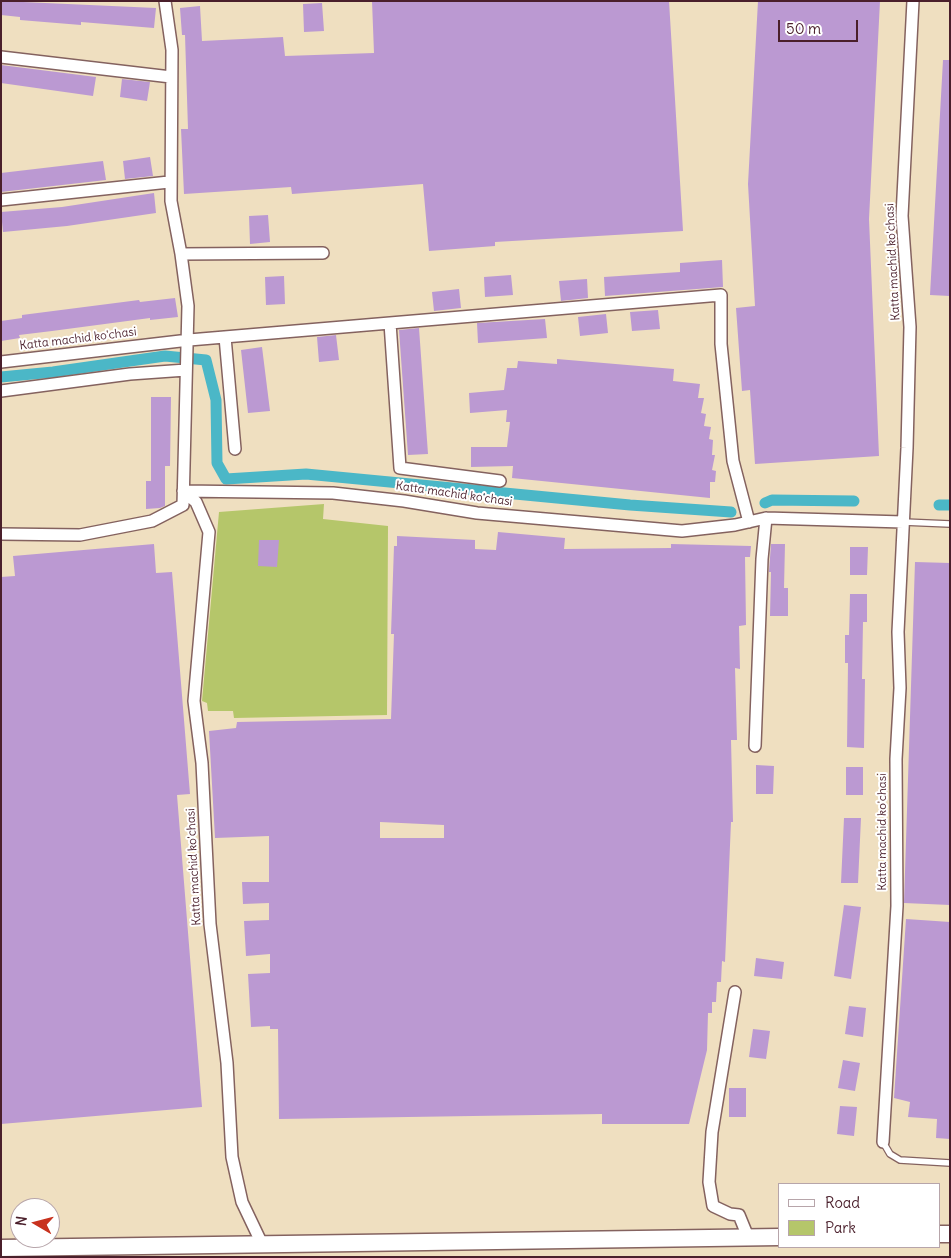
<!DOCTYPE html>
<style>
body{margin:0}
#map{position:relative;width:951px;height:1258px;overflow:hidden;background:#efdfc0;font-family:Delius,sans-serif}
canvas{display:block}
.frame{position:absolute;inset:0;border:2px solid #4a1f2b;pointer-events:none}
.legend{position:absolute;left:778px;top:1183px;width:162px;height:65px;box-sizing:border-box;background:#fff;border:1px solid #b7a5aa;margin:0;padding:6px 9px;list-style:none;font-size:15px;color:#4a1f2b}
.legend li{display:flex;align-items:center;gap:10px;height:25px}
.legend b{width:25px;border:1px solid #b7a5aa}
.north{position:absolute;left:10px;top:1198px;width:50px;height:50px;box-sizing:border-box;background:#fff;border:1px solid #b7a5aa;border-radius:50%;rotate:278deg;font-size:14px;font-weight:700;line-height:20px;text-align:center;color:#4a1f2b}
.north::after{content:'';display:block;margin:auto;width:18px;height:22px;background:#c8321e;clip-path:polygon(50% 0,100% 100%,50% 72%,0 100%)}
.scale{position:absolute;left:778px;top:20px;width:80px;height:22px;box-sizing:border-box;border:2px solid #4a1f2b;border-top:0;padding-left:6px;font-size:15px;line-height:18px;white-space:nowrap;color:#4a1f2b;-webkit-text-stroke:4px #fff;paint-order:stroke}
</style>
<div id="map">
<canvas width="951" height="1258"></canvas>
<div class="frame"></div>
<ul class="legend">
<li><b style="height:6px;background:#fff"></b>Road</li>
<li><b style="height:14px;background:#b5c66a"></b>Park</li>
</ul>
<div class="north">N</div>
<div class="scale">50 m</div>
</div>
<script>
const context = document.querySelector('canvas').getContext('2d');
context.lineJoin = 'round';
function fill(path, color) {
  context.fillStyle = color;
  context.fill(path, 'evenodd');
}
function shape(rows) {
  const path = new Path2D();
  for (const r of rows) {
    path.moveTo(r[0], r[1]);
    for (let i = 2; i < r.length; i += 2) path.lineTo(r[i], r[i + 1]);
  }
  return path;
}
function trace(path, color, width, dash) {
  context.strokeStyle = color;
  context.lineWidth = width;
  context.lineCap = dash ? 'butt' : 'round';
  context.setLineDash(dash || []);
  context.stroke(path);
}
function label(font, color, halo, rows, align = 'center') {
  context.font = font + ' Delius,sans-serif';
  context.lineWidth = 4;
  context.setLineDash([]);
  context.textBaseline = 'middle';
  context.strokeStyle = halo;
  context.fillStyle = color;
  for (const [text, x, y, turn = 0] of rows) {
    context.save();
    context.translate(x, y);
    context.rotate((+turn || 0) * Math.PI / 180);
    context.textAlign = isNaN(turn) ? turn : align;
    if (halo) context.strokeText(text, 0, 0);
    context.fillText(text, 0, 0);
    context.restore();
  }
}
const green = shape([
 [324,504,323,519,388,526,387,715,234,718,233,711,208,711,207,703,202,701,219,512]
]);
const canal = shape([
 [1,377,53,372,165,356,206,360,216,400,217,463,226,479,306,474,630,505,731,512],
 [765,503,772,500,854,501],
 [939,505,950,505]
]);
const building = shape([
 [1,1,156,8,154,28,81,22,81,25,20,20,20,17,1,15],
 [372,1,669,1,683,231,495,242,495,246,429,251,423,184,292,194,291,187,184,194,181,129,188,129,185,35,182,35,180,8,200,6,202,41,283,37,285,56,374,53],
 [758,1,880,1,869,219,879,456,755,464,750,390,742,391,736,308,755,306,748,184],
 [322,3,324,31,304,32,303,4],
 [943,60,950,60,950,296,930,295],
 [1,65,96,77,93,96,1,83],
 [122,79,150,82,147,101,120,97],
 [150,157,153,176,125,179,123,161],
 [103,161,106,180,1,192,1,173],
 [154,193,156,213,67,226,3,232,1,212,62,207],
 [268,215,270,242,250,244,249,216],
 [722,260,723,287,605,296,604,277,680,272,680,263],
 [511,275,513,295,485,297,484,277],
 [284,276,285,304,266,305,265,277],
 [587,279,588,298,561,301,559,281],
 [459,289,461,308,434,311,432,292],
 [175,298,178,317,150,320,150,318,52,331,19,335,20,338,1,341,1,321,22,318,22,315,139,300,140,302],
 [658,310,660,329,632,331,630,312],
 [606,314,608,333,580,336,578,317],
 [545,319,547,338,478,343,477,323],
 [419,328,428,454,408,455,399,330],
 [336,335,339,360,319,362,317,337],
 [262,347,270,411,248,413,241,350],
 [557,359,674,369,673,381,700,384,698,398,704,398,701,413,706,414,704,426,711,427,709,439,713,440,712,455,715,455,712,470,716,471,715,482,710,482,710,498,512,478,513,466,471,467,471,447,507,447,510,422,506,422,507,410,470,413,469,393,504,390,507,368,517,368,518,361,557,364],
 [151,397,171,397,170,466,165,466,165,506,160,508,146,509,146,481,151,481],
 [498,532,565,538,564,549,671,548,671,544,751,546,750,557,745,557,746,625,739,626,740,669,735,668,737,740,731,740,733,822,731,822,725,962,722,961,721,982,717,982,716,1002,712,1002,712,1013,708,1013,707,1050,689,1124,602,1124,602,1114,279,1119,278,1029,270,1029,270,1026,251,1027,248,974,270,973,270,954,246,956,244,921,269,920,269,903,243,904,242,882,269,882,269,836,215,838,209,731,236,728,237,722,391,719,394,634,391,634,394,546,397,546,397,536,475,540,475,549,496,550],
 [380,822,444,825,444,838,380,838],
 [259,540,279,540,277,567,258,566],
 [154,544,156,573,172,572,190,794,177,795,202,1107,1,1124,1,577,15,576,13,556],
 [771,544,785,544,784,588,788,588,788,616,770,616,771,572,769,572],
 [850,547,868,547,867,575,850,575],
 [915,562,950,563,950,905,904,903],
 [850,594,867,594,867,622,863,622,862,679,865,679,864,748,847,747,848,663,845,663,845,635,849,635],
 [756,765,774,766,773,794,756,794],
 [846,767,863,767,863,795,846,795],
 [844,818,861,818,858,883,841,883],
 [844,905,861,907,851,979,834,976],
 [906,919,950,922,950,1139,936,1138,937,1119,908,1117,910,1102,894,1098],
 [756,958,784,962,782,979,754,976],
 [849,1006,866,1008,863,1037,845,1034],
 [753,1029,770,1031,766,1059,749,1057],
 [843,1060,860,1063,855,1091,838,1088],
 [729,1088,746,1088,746,1117,729,1117],
 [840,1106,857,1107,854,1136,837,1134]
]);
const lane = shape([
 [903,522,950,524],
 [883,1142,890,1154,900,1160,950,1163]
]);
const street = shape([
 [1,57,171,77],
 [1,200,169,182],
 [181,254,323,253],
 [390,323,400,468,500,481],
 [225,337,235,449],
 [1,362,189,340,721,295,721,344,733,461,749,522],
 [1,391,130,374,186,370],
 [183,491,196,502,209,532,194,701,202,763,210,924,227,1063,232,1157,242,1202,262,1244],
 [183,491,333,493,404,501,477,513,682,531,735,525,766,518,903,522],
 [1,534,80,535,152,521,183,505,188,306,181,254,171,201,172,50,165,1],
 [755,746,762,559,766,518],
 [735,992,712,1132,709,1182,713,1206,730,1214,739,1215,748,1237],
 [883,1142,897,906,896,759,900,688,898,632,907,448,910,327,902,216,913,1]
]);
const secondary = shape([
 [940,1234,950,1234],
 [1,1248,780,1237]
]);
const streetNames = [
 ["Katta machid ko'chasi",893,262,-93],
 ["Katta machid ko'chasi",78,339,-7],
 ["Katta machid ko'chasi",454,494,8],
 ["Katta machid ko'chasi",883,832,-90],
 ["Katta machid ko'chasi",194,867,-93]
];
fill(green, '#b5c66a');
trace(canal, '#4bb7c7', 11);
fill(building, '#bb99d2');
trace(lane, '#84625f', 8);
trace(street, '#84625f', 14);
trace(secondary, '#84625f', 19);
trace(lane, '#fff', 5.5);
trace(street, '#fff', 11);
trace(secondary, '#fff', 16);
label('12px', '#4a1f2b', '#fff', streetNames);
</script>
